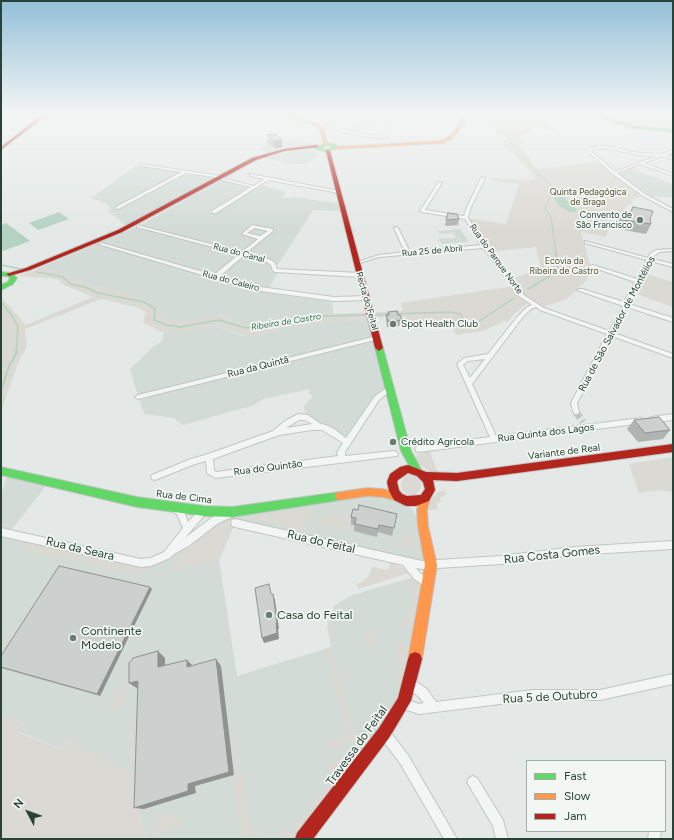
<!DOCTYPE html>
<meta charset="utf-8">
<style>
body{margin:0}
#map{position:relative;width:674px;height:840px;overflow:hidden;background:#e4e8e6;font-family:Figtree,sans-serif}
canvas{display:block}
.frame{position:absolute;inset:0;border:2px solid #2b4236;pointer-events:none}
.legend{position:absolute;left:526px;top:760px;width:140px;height:72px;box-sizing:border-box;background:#f2f7f4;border:1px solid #a2afa8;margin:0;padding:5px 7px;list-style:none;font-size:12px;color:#2b4236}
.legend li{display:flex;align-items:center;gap:8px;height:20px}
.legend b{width:20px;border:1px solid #a2afa8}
.north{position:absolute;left:8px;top:792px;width:40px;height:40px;-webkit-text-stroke:3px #f2f7f4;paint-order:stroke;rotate:311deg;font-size:11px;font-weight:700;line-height:16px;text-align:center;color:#2b4236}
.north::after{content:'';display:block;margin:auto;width:14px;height:18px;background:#2b4236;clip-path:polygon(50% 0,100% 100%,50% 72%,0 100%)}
</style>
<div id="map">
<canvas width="674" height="840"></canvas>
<div class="frame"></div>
<ul class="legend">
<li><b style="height:5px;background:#63d668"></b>Fast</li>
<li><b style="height:5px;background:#ff974d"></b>Slow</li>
<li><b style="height:5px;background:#b3261e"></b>Jam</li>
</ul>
<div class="north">N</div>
</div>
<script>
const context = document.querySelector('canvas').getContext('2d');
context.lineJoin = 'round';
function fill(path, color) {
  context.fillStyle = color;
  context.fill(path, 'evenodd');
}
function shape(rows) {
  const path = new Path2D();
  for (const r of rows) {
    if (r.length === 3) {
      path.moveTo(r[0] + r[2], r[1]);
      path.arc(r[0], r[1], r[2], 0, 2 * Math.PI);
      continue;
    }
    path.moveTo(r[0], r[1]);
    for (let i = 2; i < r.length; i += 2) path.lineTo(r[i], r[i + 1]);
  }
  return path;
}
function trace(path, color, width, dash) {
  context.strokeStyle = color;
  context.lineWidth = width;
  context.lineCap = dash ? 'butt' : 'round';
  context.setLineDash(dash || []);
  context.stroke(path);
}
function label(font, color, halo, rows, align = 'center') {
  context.font = font + ' Figtree,sans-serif';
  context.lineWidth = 3.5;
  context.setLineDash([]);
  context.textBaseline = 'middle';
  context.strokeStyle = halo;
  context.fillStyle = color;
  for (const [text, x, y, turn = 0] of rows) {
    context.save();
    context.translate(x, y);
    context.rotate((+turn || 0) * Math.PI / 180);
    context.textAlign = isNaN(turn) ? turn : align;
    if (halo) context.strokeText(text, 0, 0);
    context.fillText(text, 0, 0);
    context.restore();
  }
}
const built = shape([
 [276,138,295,141,317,144,268,154,261,150,267,139],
 [314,149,318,149,316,152,320,154,306,164,290,164,264,158,294,151],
 [142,165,221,177,129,227,107,211,111,208,105,203,91,198,136,166],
 [627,167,673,184,673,197,646,197,614,173],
 [223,179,253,187,258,184,286,192,283,197,290,199,293,197,342,204,343,211,313,210,279,263,270,271,277,273,267,293,332,302,333,311,246,325,240,324,229,317,220,315,180,323,161,315,159,311,125,293,95,286,42,267,139,226],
 [460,229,469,242,442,244,438,239,456,238,453,233,440,234,438,231],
 [372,318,390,389,383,393,346,442,306,417,304,406,313,396,308,393,311,389,263,399,254,405,183,425,174,418,145,414,141,405,130,369,153,347,162,341,164,333,202,329,214,325,242,336,263,334,290,327],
 [8,473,49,482,9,533,151,562,220,518,367,492,406,501,423,526,431,565,235,523,219,560,237,676,331,647,327,626,335,605,353,595,417,576,423,581,404,701,303,839,147,839,136,803,75,743,65,738,60,748,19,732,24,723,8,717,1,713,1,495]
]);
const green = shape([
 [468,114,542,114,558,131,534,128,518,138,524,144,519,144,537,169,602,162,644,195,632,200,633,204,629,204,623,212,611,222,606,237,581,232,590,264,587,280,567,299,540,308,530,301,514,314,508,322,505,321,483,331,456,335,450,324,416,329,409,327,405,317,372,318,290,327,263,334,245,336,214,325,202,329,164,333,143,323,146,312,136,307,101,299,25,329,27,347,18,363,1,411,1,304,3,305,3,301,1,297,26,325,93,297,64,285,57,279,20,276,42,267,95,286,125,293,150,301,161,308,159,311,161,315,180,323,215,315,229,317,240,324,246,325,333,311,334,314,403,311,401,303,514,286,509,280,529,273,540,265,536,247,488,252,466,218,506,224,519,184,489,180,490,178,512,179,536,179,513,153,505,147,502,141,508,140,498,133,488,120,466,118],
 [553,114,592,114,583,123],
 [595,114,656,114,660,116,673,115,673,131,631,127],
 [376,116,395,121,367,131,349,126],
 [647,274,673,282,673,307,637,294],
 [424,452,430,452,438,474,428,471,417,462,415,458,418,454],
 [673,457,673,492,661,490,639,493,629,464],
 [411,485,10],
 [444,490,446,495,440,497,441,502,436,503,438,509,427,510,431,500,437,493],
 [312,508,312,513,307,518,303,531,244,517],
 [354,512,349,530,341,528,339,515],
 [239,515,235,523,219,560,178,570,173,568,176,556,183,549,216,525],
 [335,516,338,528,314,522,317,519],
 [413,534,414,538,412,539,414,545,416,545,417,549,393,545,405,540,407,535],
 [25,543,138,567,150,568,143,572,132,574,20,549],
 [390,563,404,568,409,573,358,589,357,584,362,582,368,577,372,567,389,570],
 [417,579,421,587,418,617,411,625,402,628,400,622,410,612,414,601,413,593,407,583],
 [378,629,380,636,374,638,376,644,368,646,364,633],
 [402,642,406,644,411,654,403,680,398,681,395,678,393,673,401,670,395,651,399,649,397,644],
 [331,647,356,741,328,751,325,741,346,733,325,649],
 [125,675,125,700,120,707,115,711,109,708],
 [1,713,8,717,24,723,19,733,59,748,65,738,133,772,136,803,147,839,1,839],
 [354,754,291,839,280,839,278,836,283,827,289,835,335,774,328,767,333,763],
 [244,771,249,818,262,839,241,839,234,775],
 [170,814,176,816,179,820,179,830,171,828,162,832,156,837,153,830,155,822,161,817]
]);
const water = shape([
 [558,193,564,194,567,201,577,210,575,212,570,212,559,206,554,198],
 [59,212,69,219,38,230,29,223],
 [6,223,30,241,3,251,1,249,1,225]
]);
const streamFar2 = shape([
 [495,114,494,118,491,120,502,133,508,135,508,138,512,140,512,146,521,152,533,169,554,188,545,208,551,217,556,254]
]);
const streamFar1 = shape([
 [1,265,21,269],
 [37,272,63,277,70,284,85,287,98,293,144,302,155,309,154,320,166,325,180,327,219,320,246,328,326,316,366,315],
 [528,289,558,271,556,253],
 [1,302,13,317,18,327,16,353],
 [395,314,451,312,461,314,464,323,469,325,478,322,514,298],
 [376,315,389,314]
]);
const stream = shape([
 [1,391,9,366,17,352]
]);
const streetTunnel = shape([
 [576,412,583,422]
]);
const street = shape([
 [21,114,28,114,1,122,1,120,21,114],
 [50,114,57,114,45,117,43,116,50,114],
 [87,114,99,114,136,118,149,114,154,114,136,120,87,114],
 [284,114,287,114,290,119,282,125,280,125,280,123,286,119,284,114],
 [319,124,367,135,387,135,389,136,387,137,367,137,318,126,319,124],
 [605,146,639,153,662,154,673,150,673,152,666,155,673,157,673,159,662,156,644,163,673,174,673,176,640,164,617,173,645,194,673,209,673,212,643,196,613,174,588,152,586,149,605,146],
 [605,148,639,155,657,156,615,172,590,150,605,148],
 [141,164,221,176,223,177,221,178,186,173,118,209,116,209,116,207,182,172,142,166,140,165,141,164],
 [250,174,339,191,341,192,339,193,268,180,216,213,212,213,212,211,251,187,222,180,222,178,254,186,264,179,250,176,250,174],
 [483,177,485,178,471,207,468,218,486,245,524,295,544,308,609,331,623,306,577,290,578,289,582,289,624,302,635,282,589,266,593,265,637,279,647,260,585,243,585,241,648,258,650,254,656,250,673,249,673,251,659,252,654,256,652,259,673,264,673,267,651,261,629,304,673,318,673,322,627,307,614,333,673,354,673,358,612,336,577,403,579,412,578,414,574,414,571,403,607,334,540,310,536,307,531,309,522,318,472,384,496,436,641,418,643,419,645,421,643,423,419,452,416,451,415,449,416,447,419,446,490,437,457,364,464,358,488,354,518,316,527,307,532,305,520,297,483,248,379,257,356,264,354,263,379,255,405,252,394,228,396,227,398,228,410,252,481,245,465,219,422,212,420,211,438,183,440,182,442,183,425,210,464,216,467,207,481,178,483,177],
 [485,359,470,378,463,365,468,361,485,359],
 [137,225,242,252,258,239,242,234,252,225,273,229,273,231,246,253,271,260,275,263,277,269,360,273,363,275,360,277,275,272,273,271,271,265,267,262,243,256,219,277,253,286,334,297,367,296,370,298,367,300,334,301,253,290,98,244,102,243,214,275,239,254,137,227,137,225],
 [255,228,268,231,260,236,247,233,255,228],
 [377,336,379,337,379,339,138,399,135,397,138,395,377,336],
 [388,387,392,387,393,389,379,400,345,452,345,456,394,451,397,452,398,454,397,456,215,478,207,473,206,461,195,464,155,480,152,479,151,477,152,475,191,459,208,454,273,431,285,421,298,414,308,415,321,424,326,425,334,429,346,438,375,396,388,387],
 [299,420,305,420,312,424,286,428,299,420],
 [312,430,322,430,343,443,337,452,338,456,216,472,214,470,213,459,279,435,312,430],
 [673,414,673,420,651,423,648,420,651,417,673,414],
 [174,504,183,509,188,522,201,508,204,507,207,508,208,511,185,538,211,518,228,510,231,511,232,514,231,517,217,524,190,545,174,554,170,558,151,566,141,567,1,536,1,528,141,559,151,558,164,552,183,528,177,514,171,511,170,508,171,505,174,504],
 [235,519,422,561,501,556,574,547,673,541,673,549,574,555,501,564,422,569,416,568,420,573,432,581,434,584,432,587,429,589,414,579,403,565,235,527,232,526,231,523,232,520,235,519],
 [673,674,673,684,600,700,533,700,419,714,407,710,400,705,399,701,400,697,404,696,414,702,419,704,424,703,419,697,405,686,404,682,405,678,409,677,427,689,436,702,533,690,600,690,673,674],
 [384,727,388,729,408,755,457,839,444,839,400,763,380,737,378,733,380,729,384,727],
 [473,776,477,778,503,820,508,839,496,839,493,826,467,782,469,778,473,776],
 [649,831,661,831,660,839,648,839,649,831]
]);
const fast = shape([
 [593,114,599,114,632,126,673,130,673,132,631,128,593,114],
 [326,143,335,144,338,148,325,152,315,148,326,143],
 [327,145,332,146,333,147,325,150,321,148,327,145],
 [1,272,11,273,17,278,13,284,1,290,1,285,8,282,10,278,7,276,1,276,1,272],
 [379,345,383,348,411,451,422,471,420,474,417,475,414,474,401,451,375,348,379,345],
 [1,467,137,497,204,506,232,507,340,492,344,493,345,496,344,499,340,500,232,517,204,516,137,507,1,475,1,467]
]);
const slow = shape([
 [291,114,295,114,295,117,316,123,323,127,328,145,324,144,320,129,314,125,293,119,290,116,291,114],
 [466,114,470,114,453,138,444,143,336,149,334,148,336,147,441,141,451,136,466,114],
 [367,488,383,489,402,494,403,497,402,500,398,501,383,497,367,496,340,500,336,499,335,496,336,493,340,492,367,488],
 [425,494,429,495,430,498,427,510,428,526,437,565,422,659,420,664,415,666,410,664,408,659,425,565,418,526,417,510,421,495,425,494]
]);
const jam = shape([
 [41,116,44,117,1,150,1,147,41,116],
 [317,145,319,147,284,151,256,160,122,232,30,270,9,276,6,274,26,268,118,230,252,158,284,149,317,145],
 [328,150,330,151,383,348,379,351,375,348,326,151,328,150],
 [673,444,673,452,457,481,433,480,435,490,429,501,416,506,406,506,394,500,389,491,387,482,390,474,400,467,408,465,426,472,457,473,673,444],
 [408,473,417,476,423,482,425,489,421,495,407,496,402,494,399,490,397,482,398,480,408,473],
 [415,652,420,654,422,659,411,701,389,738,313,839,295,839,297,833,379,728,398,698,408,659,410,654,415,652]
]);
const wall = shape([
 [267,135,282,147,275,148,268,143],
 [633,207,650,219,651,224,646,234,618,229,618,221,622,212,630,213],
 [459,219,458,225,445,226,446,220],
 [388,312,398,315,402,320,401,326,387,327,386,321],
 [634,420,670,430,663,439,638,442,627,429],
 [358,510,397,514,392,536,378,532,377,537,354,531,354,525,351,525,351,517],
 [150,587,152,589,100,696,1,668,1,656]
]);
const shadedWall = shape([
 [282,140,282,147,275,148,274,141],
 [150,587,152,589,100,696,97,694],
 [273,594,275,600,279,629,278,629,279,639,264,643,262,638,276,623],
 [158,651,165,658,165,674,158,667],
 [216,659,221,666,234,775,195,786,196,793,144,809,134,808,188,784],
 [187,660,193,666,187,667],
 [138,681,138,689,129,683]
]);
const building = shape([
 [275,134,282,140,274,141,267,135,275,134],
 [633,207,653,211,650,219,651,224,623,220,622,212,630,213,633,207],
 [448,213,457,214,459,219,446,220,448,213],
 [397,311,398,315,400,315,402,320,388,321,386,315,389,315,388,312,397,311],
 [659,417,670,430,645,433,634,420,659,417],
 [359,505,397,514,394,528,379,525,378,529,355,524,356,518,351,517,353,509,358,510,359,505],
 [59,566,150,587,97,694,1,667,1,656,59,566],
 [269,584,271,594,273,594,277,623,276,623,277,633,262,638,255,588,269,584],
 [158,651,158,667,187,660,187,667,216,659,229,772,188,784,188,791,134,808,138,681,129,683,129,663,133,658,158,651]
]);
const markers = [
 [640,220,4,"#6c7c74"],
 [393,324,4,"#6c7c74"],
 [393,442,4,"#6c7c74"],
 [269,615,4,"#6c7c74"],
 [73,638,4,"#6c7c74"]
];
const farParknames = [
 ["Quinta Pedagógica",588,192],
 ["de Braga",588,202],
 ["Ecovia da",564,261],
 ["Ribeira de Castro",564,271]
];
const farPoinames = [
 ["Convento de",632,215],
 ["São Francisco",632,225]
];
const farStreetnames = [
 ["Rua 25 de Abril",432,251,-5],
 ["Rua do Canal",239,253,15],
 ["Rua do Parque Norte",496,259,54],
 ["Rua do Caleiro",231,281,15],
 ["Recta do Feital",367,301,74]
];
const farWaternames = [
 ["Ribeira de Castro",286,322,-9]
];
const poiNames = [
 ["Spot Health Club",401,324],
 ["Crédito Agrícola",401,442]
];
const streetNames = [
 ["Rua de São Salvador de Montélios",617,324,-62],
 ["Rua da Quintã",258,367,-14],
 ["Rua Quinta dos Lagos",546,433,-7],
 ["Variante de Real",564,452,-7],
 ["Rua do Quintão",268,468,-7],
 ["Rua de Cima",184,497,7]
];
const nearStreetnames = [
 ["Rua do Feital",321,542,13],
 ["Rua da Seara",80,549,13],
 ["Rua Costa Gomes",552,555,-6],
 ["Rua 5 de Outubro",550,697,-3],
 ["Travessa do Feital",357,746,-54]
];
const nearPoinames = [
 ["Casa do Feital",277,615],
 ["Continente",81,631],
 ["Modelo",81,645]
];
fill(built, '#d2dbd6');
fill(green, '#dbd9d3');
fill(water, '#b3d2c0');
trace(streamFar2, '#b3d2c0', 1);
trace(streamFar1, '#b3d2c0', 1.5);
trace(stream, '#b3d2c0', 2);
trace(streetTunnel, '#bfc7c3', 7, [7, 3.5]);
trace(street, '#c1c5c3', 2);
trace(fast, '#c1c5c3', 2);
trace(slow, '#c1c5c3', 2);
trace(jam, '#c1c5c3', 2);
fill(street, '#f3f5f4');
fill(fast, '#63d668');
fill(slow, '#ff974d');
fill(jam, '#b3261e');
fill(wall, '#afb3b1');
fill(shadedWall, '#8f9290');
fill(building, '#ccd0ce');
trace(building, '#8f9290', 1);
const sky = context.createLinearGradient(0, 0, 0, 232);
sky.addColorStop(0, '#93c0d8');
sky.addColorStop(0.49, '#f3f5f4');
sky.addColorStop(1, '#f3f5f400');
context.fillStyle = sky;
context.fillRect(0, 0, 674, 232);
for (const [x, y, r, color] of markers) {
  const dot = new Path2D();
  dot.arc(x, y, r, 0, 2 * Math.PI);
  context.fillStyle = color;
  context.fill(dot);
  trace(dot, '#f2f7f4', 1.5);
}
label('9px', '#5d5138', '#f2f7f4', farParknames);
label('9px', '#2b4236', '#f2f7f4', farPoinames, 'right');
label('9px', '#2b4236', '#f2f7f4', farStreetnames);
label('italic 9px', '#367450', '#f2f7f4', farWaternames);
label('10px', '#2b4236', '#f2f7f4', poiNames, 'left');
label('10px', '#2b4236', '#f2f7f4', streetNames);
label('12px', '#2b4236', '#f2f7f4', nearStreetnames);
label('12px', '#2b4236', '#f2f7f4', nearPoinames, 'left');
</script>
